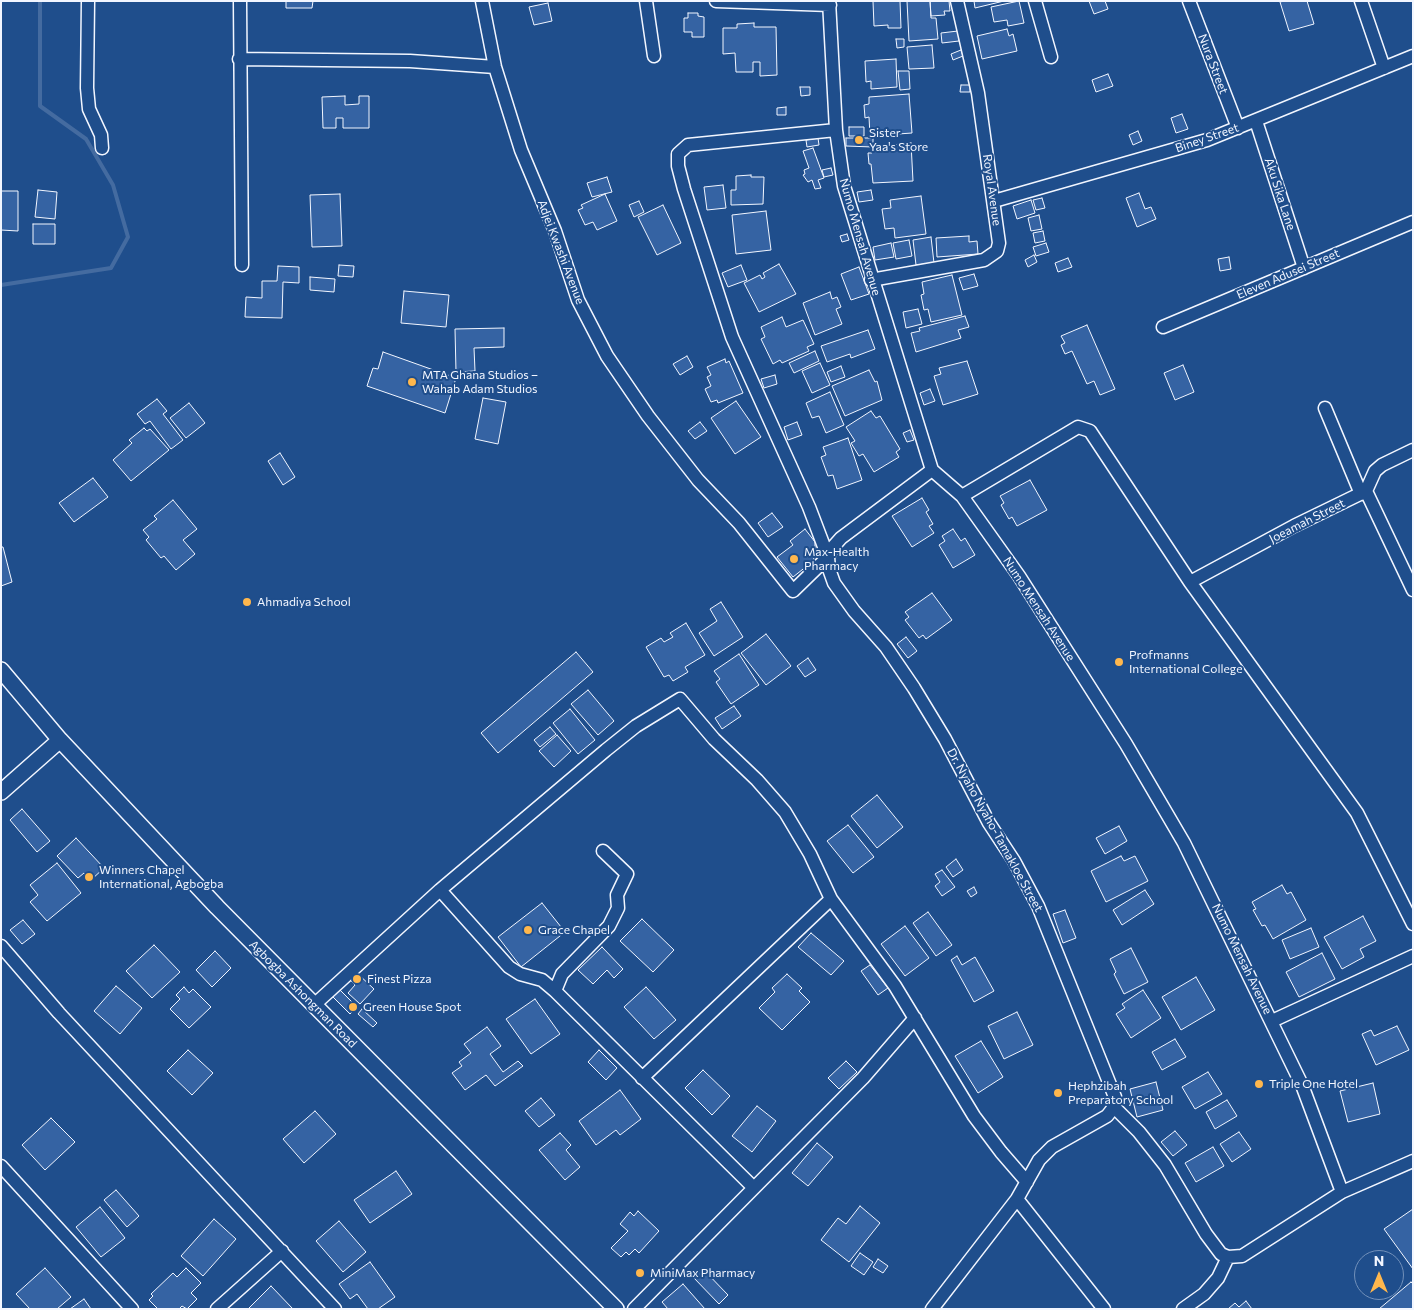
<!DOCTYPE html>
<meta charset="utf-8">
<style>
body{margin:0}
#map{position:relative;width:1414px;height:1310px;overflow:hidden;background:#1f4e8c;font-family:Commissioner,sans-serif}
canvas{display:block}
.frame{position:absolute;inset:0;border:2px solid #f2f6ff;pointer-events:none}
.north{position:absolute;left:1354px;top:1250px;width:50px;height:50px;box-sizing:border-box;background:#1f4e8c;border:1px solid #7391ba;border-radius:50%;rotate:0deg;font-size:14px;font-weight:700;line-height:20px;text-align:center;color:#f2f6ff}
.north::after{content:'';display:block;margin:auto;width:18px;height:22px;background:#ffb74d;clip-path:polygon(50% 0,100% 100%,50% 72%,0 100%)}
</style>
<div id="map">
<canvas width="1414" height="1310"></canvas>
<div class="frame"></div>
<div class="north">N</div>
</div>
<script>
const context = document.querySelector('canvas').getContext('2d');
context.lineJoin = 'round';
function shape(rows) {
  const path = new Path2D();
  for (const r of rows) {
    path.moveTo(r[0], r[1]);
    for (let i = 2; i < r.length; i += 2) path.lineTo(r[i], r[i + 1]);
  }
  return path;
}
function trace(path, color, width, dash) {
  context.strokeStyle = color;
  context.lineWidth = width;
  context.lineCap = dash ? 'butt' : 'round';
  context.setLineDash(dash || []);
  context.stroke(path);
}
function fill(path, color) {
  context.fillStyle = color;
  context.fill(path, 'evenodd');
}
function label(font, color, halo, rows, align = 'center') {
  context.font = font + ' Commissioner,sans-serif';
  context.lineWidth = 4;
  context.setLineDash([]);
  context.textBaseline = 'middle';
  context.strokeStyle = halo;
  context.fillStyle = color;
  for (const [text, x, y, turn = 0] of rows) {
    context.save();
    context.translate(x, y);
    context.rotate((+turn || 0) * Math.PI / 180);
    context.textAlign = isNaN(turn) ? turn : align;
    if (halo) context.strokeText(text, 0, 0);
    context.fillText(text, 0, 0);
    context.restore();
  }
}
const stream = shape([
 [1,285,111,268,128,237,113,185,86,139,40,106,40,1]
]);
const building = shape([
 [286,1,313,1,312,8,286,8,286,1],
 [873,1,900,1,901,28,888,28,888,25,874,26,873,1],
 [907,1,930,1,931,18,936,18,938,39,909,41,907,1],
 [930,1,949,1,950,11,944,11,945,15,931,16,930,1],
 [974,1,1004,1,975,8,974,1],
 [1019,1,1024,23,1008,26,1007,20,994,22,991,7,1019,1],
 [1089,1,1105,1,1108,9,1094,14,1089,1],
 [1284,1,1307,1,1314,24,1289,31,1280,2,1284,1],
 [548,3,552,21,534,25,529,7,548,3],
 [688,13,698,13,698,16,704,17,704,37,692,37,692,32,684,32,684,18,688,18,688,13],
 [754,23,754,27,776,27,777,75,760,76,760,62,753,62,753,72,736,72,735,53,723,54,723,28,737,28,737,24,754,23],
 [1007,29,1009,36,1013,34,1017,51,982,59,977,36,1007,29],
 [958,31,959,41,942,43,941,33,958,31],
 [896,39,904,39,904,47,897,48,896,39],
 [932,45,934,68,909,69,907,47,932,45],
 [961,50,963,56,953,60,951,54,961,50],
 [896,59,897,87,871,89,871,81,866,82,865,61,896,59],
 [898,71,909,71,910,89,900,90,898,71],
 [1108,74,1113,86,1096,92,1092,80,1108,74],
 [961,85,970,85,970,92,960,92,961,85],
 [800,87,810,87,810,95,801,96,800,87],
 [909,94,912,133,870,136,869,117,865,118,864,105,869,104,869,97,909,94],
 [345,96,345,105,359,104,359,96,369,96,369,128,343,128,343,118,336,118,336,128,323,128,322,97,345,96],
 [786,107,786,115,777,115,777,108,786,107],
 [1182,114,1188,129,1176,133,1171,118,1182,114],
 [849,127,864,127,864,136,849,136,849,127],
 [1138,131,1142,141,1133,145,1129,135,1138,131],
 [818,138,819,145,807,147,806,140,818,138],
 [846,138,873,138,873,147,846,146,846,138],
 [911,143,913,181,873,183,871,164,869,164,868,153,872,153,872,147,911,143],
 [813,148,824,178,818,180,821,188,815,189,812,180,808,182,803,175,805,174,804,170,809,168,803,151,813,148],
 [831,168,833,175,824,177,822,170,831,168],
 [751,175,751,177,764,177,763,204,731,205,731,190,736,190,736,176,751,175],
 [607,177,612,192,592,197,587,183,607,177],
 [723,185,726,208,707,210,704,187,723,185],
 [38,190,57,192,55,219,35,217,38,190],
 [871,190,873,200,859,202,857,192,871,190],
 [1,191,18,191,18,231,1,230,1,191],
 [1139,193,1145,209,1151,207,1156,219,1137,227,1126,198,1139,193],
 [340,194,342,246,312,247,310,195,340,194],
 [605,194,617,221,597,230,593,222,585,225,578,210,583,208,581,205,605,194],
 [921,196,926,234,895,238,894,228,885,229,882,209,891,208,890,200,921,196],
 [1042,198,1045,208,1036,210,1033,200,1042,198],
 [1031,200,1035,213,1017,219,1013,206,1031,200],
 [639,201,644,212,634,217,629,205,639,201],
 [663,205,681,243,657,255,638,217,663,205],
 [766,211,771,250,736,254,732,215,766,211],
 [1039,215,1042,229,1031,231,1028,218,1039,215],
 [33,224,55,224,55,244,33,244,33,224],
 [1043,231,1045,241,1035,243,1033,233,1043,231],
 [847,234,849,240,842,242,840,236,847,234],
 [969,236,969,242,977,241,978,254,937,257,936,238,969,236],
 [931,237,934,263,916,265,913,240,931,237],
 [909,240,912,256,896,259,893,243,909,240],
 [891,243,894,257,875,260,873,247,891,243],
 [1046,243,1049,252,1036,256,1033,247,1046,243],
 [1034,255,1037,262,1028,267,1025,260,1034,255],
 [1229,257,1231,269,1220,271,1218,259,1229,257],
 [1068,258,1072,267,1058,272,1055,263,1068,258],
 [779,264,796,294,759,312,744,283,760,275,762,279,765,277,763,273,779,264],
 [339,265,354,266,353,277,338,276,339,265],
 [741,265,747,280,728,287,722,273,741,265],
 [278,266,299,267,299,283,283,282,282,318,245,317,246,297,262,298,262,281,277,281,278,266],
 [859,267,869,294,851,300,841,274,859,267],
 [974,274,978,286,963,290,959,278,974,274],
 [952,275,962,315,931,322,928,309,924,310,921,295,924,294,922,282,952,275],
 [310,277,335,279,334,292,310,290,310,277],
 [404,291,449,295,446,327,401,323,404,291],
 [830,292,832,299,837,297,841,307,836,309,842,324,815,335,803,303,830,292],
 [918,309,922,324,906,328,903,312,918,309],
 [965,316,969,327,958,330,961,338,916,352,911,333,920,331,919,328,965,316],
 [782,317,786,327,803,320,814,344,807,347,809,351,782,363,780,360,773,364,761,339,765,337,761,327,782,317],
 [1087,325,1115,389,1100,395,1094,381,1087,384,1072,351,1065,354,1061,345,1065,343,1061,336,1087,325],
 [504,328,504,347,474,348,475,371,456,372,455,329,504,328],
 [868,330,875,349,851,358,850,354,827,362,821,346,868,330],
 [815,351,819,361,794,373,789,363,815,351],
 [383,352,456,378,445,413,367,386,373,368,378,369,383,352],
 [687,356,693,367,680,375,673,364,687,356],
 [725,359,726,363,729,361,743,393,718,403,717,400,711,402,705,389,711,386,707,377,711,375,707,367,725,359],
 [967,361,978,394,943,405,934,376,941,374,939,368,967,361],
 [820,363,830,385,812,393,802,371,820,363],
 [1183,365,1194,392,1175,400,1164,373,1183,365],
 [841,366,845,377,831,382,827,372,841,366],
 [869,370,875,382,877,381,882,400,845,416,832,386,869,370],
 [775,375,777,384,764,388,761,379,775,375],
 [930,389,935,401,924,405,920,393,930,389],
 [830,392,844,425,826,433,819,416,812,418,806,403,830,392],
 [483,398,506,402,498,444,475,439,483,398],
 [157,399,167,411,163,414,183,440,171,449,150,421,145,424,137,414,157,399],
 [736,401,761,437,735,454,711,418,736,401],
 [189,403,205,423,186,438,170,418,189,403],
 [871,411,876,418,880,416,900,449,896,452,899,457,874,472,863,454,859,456,851,443,855,441,846,427,871,411],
 [700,422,707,431,695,439,688,431,700,422],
 [797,422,802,435,788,440,784,427,797,422],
 [144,428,147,431,150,429,169,450,131,481,113,460,132,443,129,440,144,428],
 [910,430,914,440,907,442,903,433,910,430],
 [848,438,862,480,837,489,833,475,828,476,821,457,826,455,823,447,848,438],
 [280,453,295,477,283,485,268,461,280,453],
 [93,478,108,497,74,522,59,503,93,478],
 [1030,480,1047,510,1017,526,1012,517,1009,519,1001,505,1004,503,1000,496,1030,480],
 [922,498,929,510,926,512,933,524,929,526,934,533,912,547,892,516,922,498],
 [173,500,197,529,183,540,195,554,176,570,164,556,161,558,146,540,149,537,143,530,157,519,154,516,173,500],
 [772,513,783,527,768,537,758,523,772,513],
 [805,529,815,542,815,556,812,562,793,577,777,557,793,545,790,541,805,529],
 [953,529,961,541,965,538,975,555,953,568,939,545,945,541,942,536,953,529],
 [1,547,3,547,12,582,1,586,1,547],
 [932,593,952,620,926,639,923,635,919,638,905,620,909,617,905,612,932,593],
 [721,602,743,637,714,656,699,633,717,621,710,609,721,602],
 [686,623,705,655,685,667,688,672,673,681,669,675,664,677,646,647,661,638,664,642,673,637,670,633,686,623],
 [766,634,791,666,766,685,741,653,766,634],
 [906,637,917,651,908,658,897,644,906,637],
 [576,652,593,672,498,753,481,733,576,652],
 [739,654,759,685,731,704,716,682,720,679,714,671,739,654],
 [808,658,816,670,805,677,797,666,808,658],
 [588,690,614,721,598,735,571,704,588,690],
 [734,706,741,716,722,729,715,718,734,706],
 [570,709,595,740,578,754,553,723,570,709],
 [550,727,556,734,540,747,534,740,550,727],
 [557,735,571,751,554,767,539,751,557,735],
 [877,795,903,827,877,848,851,816,877,795],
 [22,809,50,841,37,852,10,820,22,809],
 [848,825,874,857,853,873,827,841,848,825],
 [1119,826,1127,841,1105,854,1096,838,1119,826],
 [76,838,104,868,91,880,84,873,78,878,57,856,76,838],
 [1121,856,1124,861,1135,856,1148,881,1106,902,1091,871,1121,856],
 [956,859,963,870,953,877,946,867,956,859],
 [57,863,81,893,47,921,30,902,38,895,30,885,57,863],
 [942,870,955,887,942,896,935,886,940,882,935,874,942,870],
 [1282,885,1287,894,1291,892,1306,920,1273,939,1265,925,1262,926,1253,910,1256,909,1252,902,1282,885],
 [974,887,977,893,971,897,967,891,974,887],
 [1145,890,1154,904,1122,925,1113,910,1145,890],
 [542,903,565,932,521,967,498,937,542,903],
 [1065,910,1076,938,1063,943,1053,914,1065,910],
 [928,912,952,945,936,956,913,923,928,912],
 [1363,916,1376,941,1360,949,1364,957,1342,969,1324,937,1363,916],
 [642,919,674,950,653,972,620,941,642,919],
 [23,920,35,934,22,944,10,930,23,920],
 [905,926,929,958,905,976,881,944,905,926],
 [1311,928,1319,947,1290,959,1282,940,1311,928],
 [811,933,844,961,831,975,798,947,811,933],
 [154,945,180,972,152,998,126,971,154,945],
 [602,947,623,969,614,978,607,970,593,984,578,970,602,947],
 [1131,948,1148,982,1124,994,1114,974,1116,972,1110,959,1131,948],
 [215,951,231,968,212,987,196,970,215,951],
 [1322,953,1335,979,1299,997,1286,972,1322,953],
 [957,956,962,965,975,957,994,991,974,1002,951,960,957,956],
 [870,965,888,988,878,995,861,971,870,965],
 [357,973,374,989,360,1004,348,993,355,985,350,980,357,973],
 [787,974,802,988,799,991,810,1002,782,1030,759,1008,775,992,772,988,787,974],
 [1196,977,1215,1010,1181,1030,1162,997,1196,977],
 [116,986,142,1008,120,1034,94,1011,116,986],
 [184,987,189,993,193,989,211,1007,189,1028,170,1009,180,999,176,995,184,987],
 [646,987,676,1020,654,1039,624,1007,646,987],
 [340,990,357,1007,350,1014,333,997,340,990],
 [1143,990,1161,1018,1131,1038,1116,1014,1125,1008,1122,1004,1143,990],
 [535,999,560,1034,531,1054,506,1019,535,999],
 [362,1009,377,1023,373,1027,358,1014,362,1009],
 [1017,1012,1033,1045,1004,1059,988,1026,1017,1012],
 [1397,1026,1409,1050,1376,1065,1362,1034,1371,1030,1374,1036,1397,1026],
 [487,1027,501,1046,490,1054,503,1072,518,1061,523,1066,495,1086,486,1075,465,1090,452,1073,462,1066,459,1062,471,1053,464,1044,487,1027],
 [1175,1039,1186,1057,1162,1070,1152,1052,1175,1039],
 [981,1041,1003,1077,978,1093,955,1056,981,1041],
 [188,1050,213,1073,192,1095,167,1071,188,1050],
 [599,1050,617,1068,606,1080,588,1062,599,1050],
 [846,1061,857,1072,839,1089,828,1078,846,1061],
 [703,1070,730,1096,712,1115,685,1088,703,1070],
 [1208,1072,1222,1094,1195,1109,1182,1087,1208,1072],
 [1156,1082,1163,1110,1137,1117,1130,1089,1156,1082],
 [1373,1083,1380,1114,1348,1122,1340,1091,1373,1083],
 [620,1090,641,1119,620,1135,616,1130,596,1145,579,1121,620,1090],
 [541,1098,555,1115,539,1127,525,1111,541,1098],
 [1227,1100,1237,1116,1215,1129,1206,1112,1227,1100],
 [757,1106,776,1121,752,1152,732,1136,757,1106],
 [315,1111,336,1134,304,1163,283,1139,315,1111],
 [51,1118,75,1142,45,1170,22,1145,51,1118],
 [1175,1131,1187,1145,1173,1156,1161,1142,1175,1131],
 [1239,1132,1251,1149,1232,1162,1220,1144,1239,1132],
 [560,1133,571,1145,566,1150,580,1167,565,1180,539,1150,560,1133],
 [817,1143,833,1157,808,1186,792,1173,817,1143],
 [1213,1147,1224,1166,1196,1182,1185,1163,1213,1147],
 [396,1171,412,1194,370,1223,354,1200,396,1171],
 [116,1190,139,1216,127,1227,104,1200,116,1190],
 [860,1206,880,1223,849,1262,821,1240,838,1218,846,1224,860,1206],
 [100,1207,125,1238,101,1257,76,1227,100,1207],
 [1413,1209,1413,1269,1384,1229,1413,1209],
 [638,1211,659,1231,639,1253,635,1249,629,1255,626,1252,621,1257,611,1248,628,1231,620,1224,630,1212,634,1216,638,1211],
 [214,1219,236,1239,203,1276,181,1256,214,1219],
 [339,1221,366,1252,343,1272,316,1241,339,1221],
 [860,1253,873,1262,864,1275,851,1266,860,1253],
 [878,1259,888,1266,883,1273,873,1267,878,1259],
 [370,1262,395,1297,378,1309,368,1309,357,1294,350,1299,339,1284,370,1262],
 [45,1268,71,1297,57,1309,30,1309,16,1294,45,1268],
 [186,1268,201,1283,191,1293,197,1299,187,1309,182,1306,179,1309,158,1309,149,1300,153,1296,151,1294,173,1273,177,1277,186,1268],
 [702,1268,728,1295,719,1304,693,1277,702,1268],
 [1411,1282,1413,1284,1413,1309,1379,1309,1411,1282],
 [683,1284,705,1309,668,1309,662,1302,683,1284],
 [271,1286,293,1309,248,1309,271,1286],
 [84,1299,91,1309,70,1309,84,1299],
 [1246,1301,1252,1309,1228,1309,1235,1303,1239,1307,1246,1301]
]);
const minor = shape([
 [88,1,87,88,89,109,101,135,102,148],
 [240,1,242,265],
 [482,1,495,67,521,150,555,231,578,300,607,356,648,416,698,480,739,523,793,591,828,557],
 [646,1,654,56],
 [716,1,830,5],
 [829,1,836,130,844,186,932,470,962,496,1019,576,1126,744,1184,843,1302,1085,1342,1192],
 [1035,1,1051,57],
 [1189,1,1238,128],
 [1361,1,1384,68],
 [239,59,410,61,495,67],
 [1256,121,1304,268],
 [994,201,1207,140,1413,56],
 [871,280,984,260,997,251,999,243,978,93,957,1],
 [1163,327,1413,222],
 [1325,408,1361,494],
 [1366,491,1413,590],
 [962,496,1078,427,1090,431,1190,582,1357,813,1413,924],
 [828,557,809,507,732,337,684,189,678,166,678,154,688,145,836,130],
 [1190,582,1294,526,1366,491,1375,471,1382,465,1413,450],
 [440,890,509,967,520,974,542,980,555,991,754,1188],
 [1,946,59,1013,335,1309],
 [555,991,562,974,609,926,618,908,617,895,627,874,603,851],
 [314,1005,440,890,606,750,636,726,680,699,714,739,757,780,785,812,810,854,831,899,895,986,974,1116,1001,1152,1027,1182],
 [1272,1021,1413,956],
 [642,1078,831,899],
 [1114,1107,1139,1132,1165,1165,1206,1234,1221,1254,1228,1257,1242,1256,1342,1192,1413,1161],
 [1,1166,132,1309],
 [1017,1199,1104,1309],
 [217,1309,282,1251],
 [634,1309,863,1078,915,1018],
 [932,1309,1017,1199,1039,1160,1052,1147,1107,1116,1114,1107,1115,1097,1038,906,1014,861,989,823,945,739,914,688,886,647,854,611,834,583,829,569,828,557,833,547,841,538,932,470],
 [1183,1309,1204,1294,1218,1278,1228,1257]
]);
const tertiary = shape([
 [1,670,60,740,217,907,616,1309],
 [1,792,60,740]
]);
const markers = [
 [859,140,5,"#ffb74d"],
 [412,382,5,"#ffb74d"],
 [794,559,5,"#ffb74d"],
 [247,602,5,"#ffb74d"],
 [1119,662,5,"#ffb74d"],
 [89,877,5,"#ffb74d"],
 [528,930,5,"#ffb74d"],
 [357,979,5,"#ffb74d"],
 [353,1007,5,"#ffb74d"],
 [1259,1084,5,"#ffb74d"],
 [1058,1093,5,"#ffb74d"],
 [640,1273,5,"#ffb74d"]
];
const streetNames = [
 ["Nura Street",1213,64,69],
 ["Biney Street",1207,138,-19],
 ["Royal Avenue",992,190,82],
 ["Aku Sika Lane",1280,194,72],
 ["Numo Mensah Avenue",860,237,74],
 ["Adjei Kwashi Avenue",561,252,69],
 ["Eleven Adusei Street",1288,274,-23],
 ["Joeamah Street",1307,521,-27],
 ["Numo Mensah Avenue",1039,609,57],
 ["Dr. Nyaho Nyaho-Tamakloe Street",995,830,61],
 ["Numo Mensah Avenue",1242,959,64],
 ["Agbogba Ashongman Road",303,994,45]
];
const poiNames = [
 ["Sister",869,133],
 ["Yaa's Store",869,147],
 ["MTA Ghana Studios –",422,375],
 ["Wahab Adam Studios",422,389],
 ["Max-Health",804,552],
 ["Pharmacy",804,566],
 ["Ahmadiya School",257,602],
 ["Profmanns",1129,655],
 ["International College",1129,669],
 ["Winners Chapel",99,870],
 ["International, Agbogba",99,884],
 ["Grace Chapel",538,930],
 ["Finest Pizza",367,979],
 ["Green House Spot",363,1007],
 ["Triple One Hotel",1269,1084],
 ["Hephzibah",1068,1086],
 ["Preparatory School",1068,1100],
 ["MiniMax Pharmacy",650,1273]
];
trace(stream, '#446ba0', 4);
fill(building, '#3563a3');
trace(building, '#f2f6ff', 1);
trace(minor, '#f2f6ff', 15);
trace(tertiary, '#f2f6ff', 18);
trace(minor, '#1f4e8c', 12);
trace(tertiary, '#1f4e8c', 15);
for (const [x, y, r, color] of markers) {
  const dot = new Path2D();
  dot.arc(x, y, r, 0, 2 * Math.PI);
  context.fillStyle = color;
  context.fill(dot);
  trace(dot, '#1f4e8c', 2);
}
label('12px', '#f2f6ff', '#1f4e8c', streetNames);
label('12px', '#f2f6ff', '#1f4e8c', poiNames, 'left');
</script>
